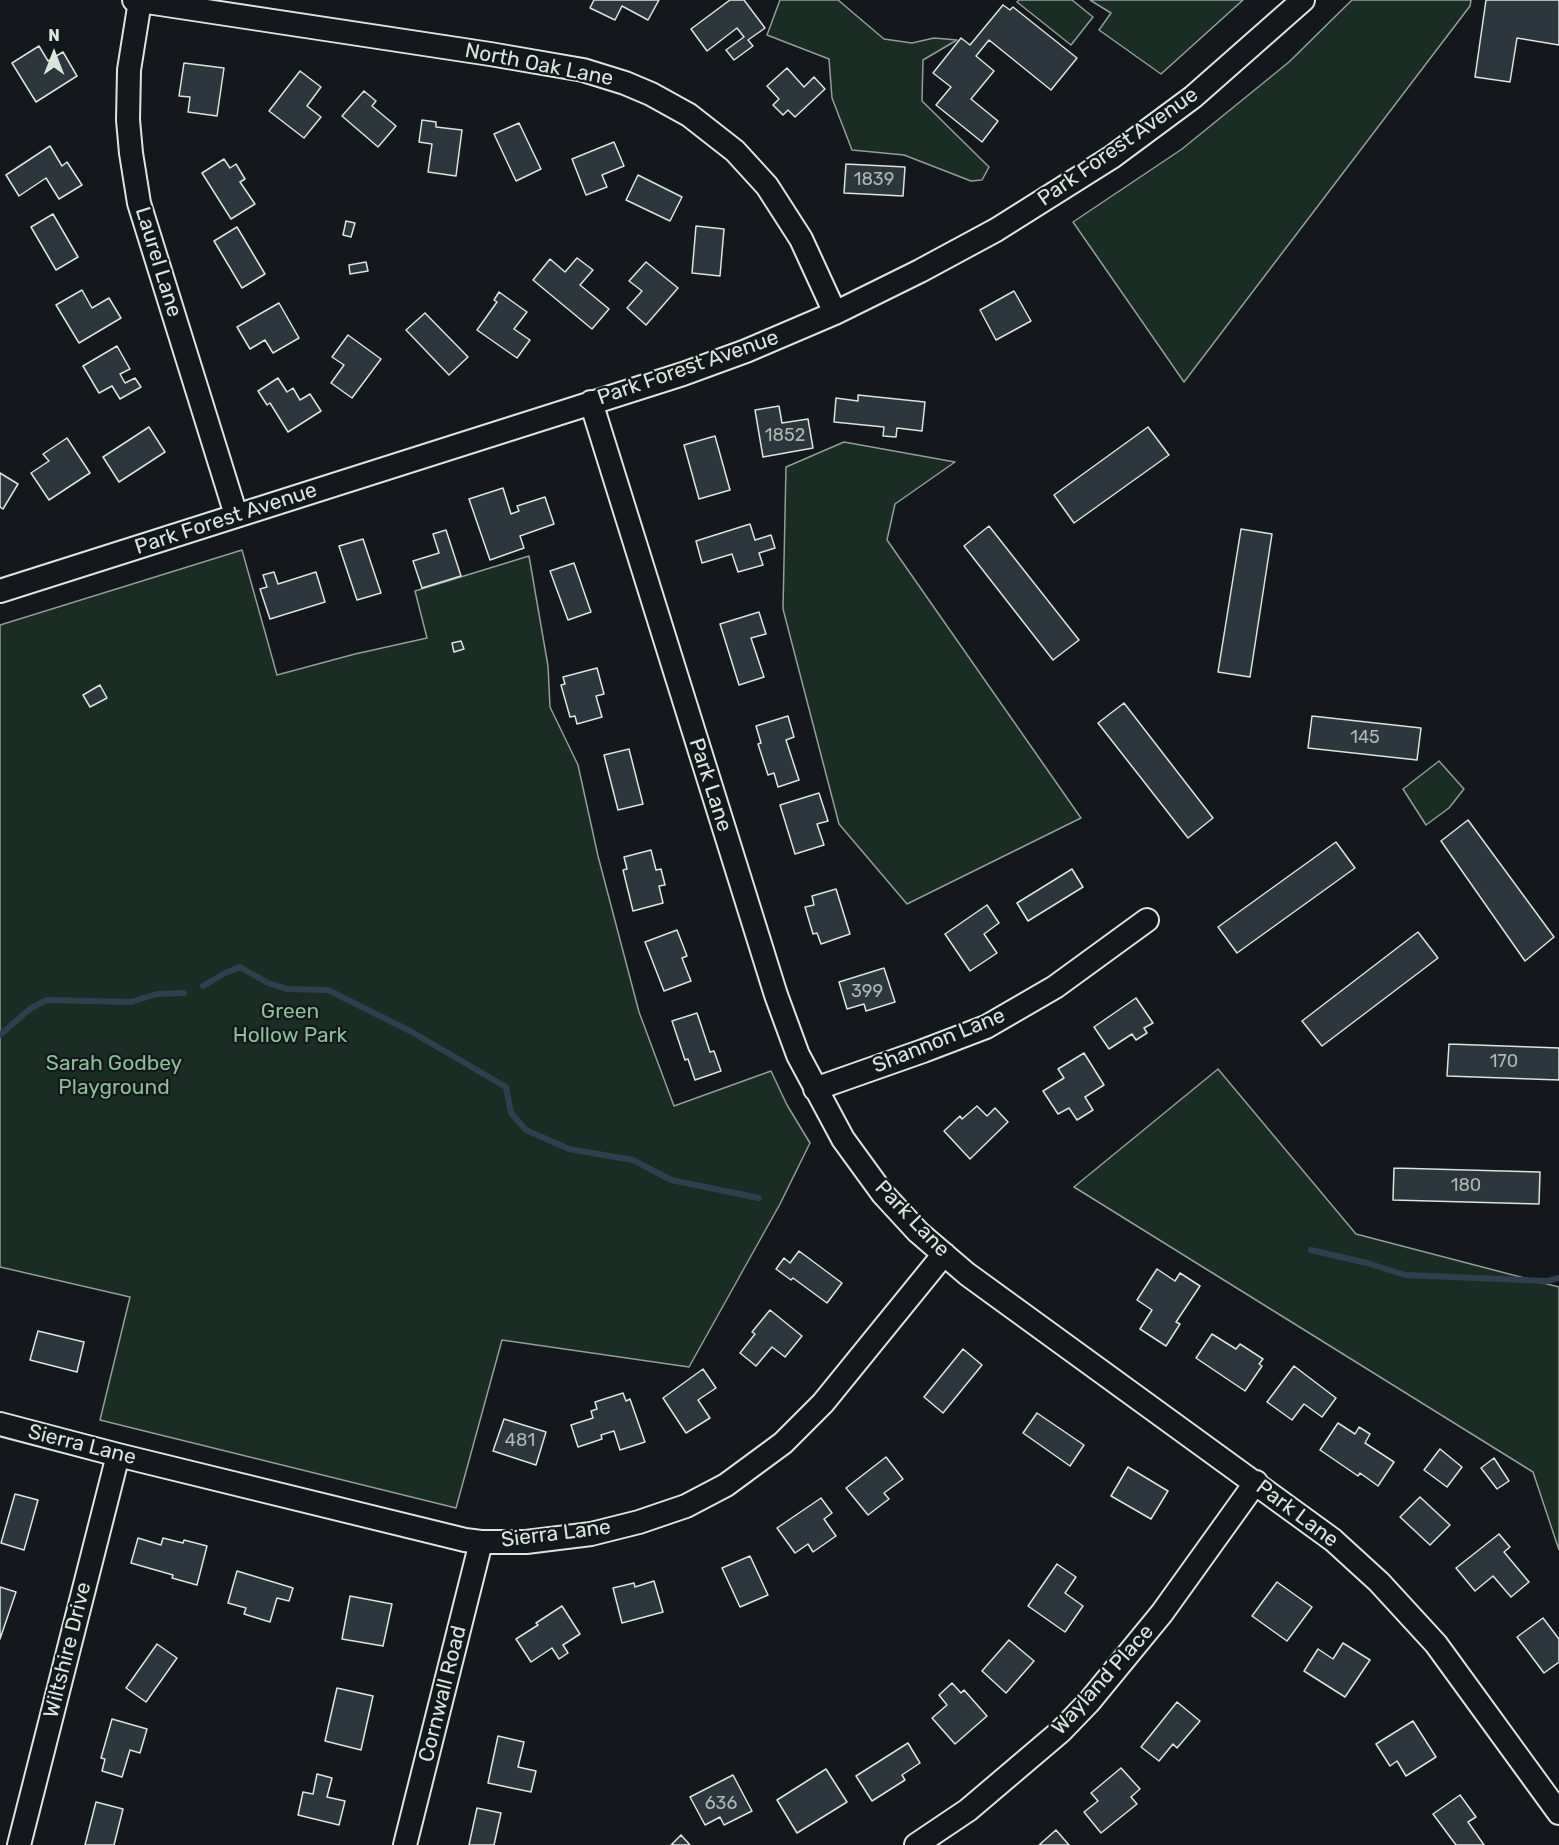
<!DOCTYPE html>
<style>
body{margin:0}
#map{position:relative;width:1559px;height:1845px;overflow:hidden;background:#14181c;font-family:Rubik,sans-serif}
canvas{display:block}
.north{position:absolute;left:24px;top:24px;width:60px;height:60px;-webkit-text-stroke:4px #14181c;paint-order:stroke;rotate:0deg;font-size:16px;font-weight:700;line-height:24px;text-align:center;color:#d8e6dc}
.north::after{content:'';display:block;margin:auto;width:21px;height:27px;background:#d8e6dc;clip-path:polygon(50% 0,100% 100%,50% 72%,0 100%)}
</style>
<div id="map">
<canvas width="1559" height="1845"></canvas>
<div class="north">N</div>
</div>
<script>
const context = document.querySelector('canvas').getContext('2d');
context.lineJoin = 'round';
function fill(path, color) {
  context.fillStyle = color;
  context.fill(path, 'evenodd');
}
function shape(rows) {
  const path = new Path2D();
  for (const r of rows) {
    path.moveTo(r[0], r[1]);
    for (let i = 2; i < r.length; i += 2) path.lineTo(r[i], r[i + 1]);
  }
  return path;
}
function trace(path, color, width, dash) {
  context.strokeStyle = color;
  context.lineWidth = width;
  context.lineCap = dash ? 'butt' : 'round';
  context.setLineDash(dash || []);
  context.stroke(path);
}
function label(font, color, halo, rows, align = 'center') {
  context.font = font + ' Rubik,sans-serif';
  context.lineWidth = 4.5;
  context.setLineDash([]);
  context.textBaseline = 'middle';
  context.strokeStyle = halo;
  context.fillStyle = color;
  for (const [text, x, y, turn = 0] of rows) {
    context.save();
    context.translate(x, y);
    context.rotate((+turn || 0) * Math.PI / 180);
    context.textAlign = isNaN(turn) ? turn : align;
    if (halo) context.strokeText(text, 0, 0);
    context.fillText(text, 0, 0);
    context.restore();
  }
}
const green = shape([
 [780,0,838,0,884,39,912,43,934,38,957,40,923,60,922,101,989,167,982,180,971,181,904,155,852,150,832,98,829,59,767,35,780,0],
 [1019,0,1072,0,1093,17,1071,45,1017,2,1019,0],
 [1090,0,1243,0,1161,74,1099,30,1111,13,1090,0],
 [1352,0,1471,0,1470,6,1184,382,1073,222,1182,149,1289,62,1352,0],
 [844,442,955,462,895,504,887,540,1081,818,907,904,839,824,783,609,786,467,844,442],
 [242,550,277,675,355,654,427,638,415,591,529,556,548,666,550,707,578,765,598,856,639,1012,674,1106,771,1071,787,1105,810,1143,780,1204,689,1367,502,1340,456,1508,100,1420,130,1297,0,1267,0,625,242,550],
 [1439,761,1464,789,1449,808,1426,825,1403,789,1439,761],
 [1218,1069,1356,1234,1559,1287,1559,1550,1533,1472,1074,1187,1218,1069]
]);
const stream = shape([
 [203,986,225,973,240,967,268,983,287,989,328,990,412,1032,506,1087,511,1113,526,1130,569,1149,633,1160,671,1180,759,1198],
 [0,1035,31,1008,47,1000,131,1002,157,994,184,993],
 [1311,1250,1367,1263,1405,1275,1547,1281,1559,1278]
]);
const building = shape([
 [594,0,659,0,648,20,622,6,615,20,590,8,594,0],
 [730,0,744,0,765,28,748,40,753,46,734,60,726,50,744,37,737,28,707,51,691,29,730,0],
 [1486,0,1559,0,1559,45,1517,38,1510,82,1475,77,1486,0],
 [1003,5,1010,10,1013,7,1077,58,1051,90,989,40,976,56,994,71,971,99,998,121,982,142,936,105,951,87,933,73,961,38,970,45,1003,5],
 [39,46,48,61,63,52,77,76,36,102,12,63,39,46],
 [184,63,224,68,217,116,188,112,190,97,179,96,184,63],
 [787,68,804,87,814,77,825,89,795,117,788,110,783,115,773,105,779,99,767,86,787,68],
 [300,71,321,87,307,106,321,117,304,138,269,111,300,71],
 [364,91,376,101,372,106,396,126,378,147,342,116,364,91],
 [422,120,436,122,436,127,462,130,456,176,428,172,432,144,419,142,422,120],
 [519,123,541,169,516,181,494,134,519,123],
 [614,142,624,166,602,175,607,187,586,195,572,159,614,142],
 [50,146,62,166,67,162,82,185,59,199,46,178,19,196,6,175,50,146],
 [224,159,230,168,236,164,245,179,240,182,255,204,231,219,202,173,224,159],
 [846,164,905,167,903,196,844,193,846,164],
 [638,175,682,197,670,221,626,200,638,175],
 [53,214,78,257,56,270,31,227,53,214],
 [346,221,355,223,351,237,343,235,346,221],
 [696,226,724,229,720,276,692,273,696,226],
 [237,227,265,274,242,288,214,241,237,227],
 [577,258,593,270,580,285,609,309,592,329,533,280,550,259,565,272,577,258],
 [366,262,368,271,350,274,349,265,366,262],
 [646,262,678,288,646,325,627,308,642,291,629,281,646,262],
 [82,290,92,308,109,298,121,318,79,343,56,305,82,290],
 [1014,291,1031,321,996,340,980,310,1014,291],
 [499,292,527,312,514,329,530,340,517,358,477,330,497,302,494,300,499,292],
 [279,303,299,338,273,353,265,340,250,349,237,327,279,303],
 [425,313,468,357,449,375,406,330,425,313],
 [348,335,381,359,352,398,331,383,344,365,332,357,348,335],
 [117,346,130,369,120,374,125,383,135,378,141,387,120,399,112,386,99,393,83,366,117,346],
 [278,378,287,392,293,388,300,400,310,394,321,411,288,432,270,403,267,405,258,391,278,378],
 [858,395,925,402,922,431,897,428,896,437,883,436,884,427,834,422,836,398,858,401,858,395],
 [779,406,782,423,808,419,813,448,763,457,755,410,779,406],
 [149,427,165,452,119,482,103,457,149,427],
 [1148,427,1169,455,1074,523,1054,495,1148,427],
 [715,436,730,490,699,499,684,445,715,436],
 [67,438,90,473,49,500,31,473,49,461,43,454,67,438],
 [0,473,18,484,3,509,0,507,0,473],
 [503,488,511,514,519,511,517,506,545,497,554,524,520,536,524,548,490,560,469,499,503,488],
 [750,524,755,540,771,535,775,548,759,553,763,565,738,572,732,554,702,563,696,541,750,524],
 [989,526,1079,640,1053,660,964,546,989,526],
 [1241,529,1272,534,1250,677,1218,672,1241,529],
 [446,530,461,576,422,588,413,561,439,553,433,534,446,530],
 [363,539,381,593,357,600,339,546,363,539],
 [574,563,591,612,568,620,550,571,574,563],
 [274,572,278,584,316,572,325,602,270,619,260,589,267,587,263,575,274,572],
 [759,612,766,634,751,638,764,677,739,685,720,624,759,612],
 [461,641,464,649,454,652,452,643,461,641],
 [597,668,604,694,596,696,602,717,577,724,575,716,570,717,561,685,565,684,563,677,597,668],
 [100,685,107,698,90,707,83,695,100,685],
 [1124,703,1213,818,1188,838,1098,723,1124,703],
 [788,716,794,737,786,740,799,780,778,787,774,773,768,775,758,744,761,743,756,726,788,716],
 [1312,716,1421,728,1417,760,1308,748,1312,716],
 [629,749,643,804,618,810,604,755,629,749],
 [819,793,828,821,817,824,824,845,795,854,780,805,819,793],
 [1468,820,1554,937,1525,961,1441,841,1468,820],
 [1336,842,1355,868,1237,953,1218,927,1336,842],
 [651,850,656,870,661,869,665,885,659,886,663,903,633,911,623,870,627,869,624,857,651,850],
 [1072,869,1083,887,1028,921,1017,903,1072,869],
 [836,889,850,934,821,944,817,933,813,934,805,907,814,905,812,896,836,889],
 [987,905,999,923,984,934,997,953,970,971,945,934,987,905],
 [677,930,687,956,682,958,691,981,664,991,645,942,677,930],
 [1418,932,1438,958,1322,1046,1302,1021,1418,932],
 [884,968,895,1002,866,1011,864,1004,847,1009,839,982,884,968],
 [1136,998,1153,1023,1144,1028,1147,1033,1136,1040,1132,1034,1109,1049,1094,1027,1136,998],
 [697,1013,710,1052,714,1051,721,1071,695,1080,688,1059,685,1060,672,1021,697,1013],
 [1449,1044,1559,1048,1559,1080,1447,1076,1449,1044],
 [1084,1053,1104,1085,1085,1097,1093,1110,1077,1120,1069,1108,1058,1114,1043,1091,1064,1078,1058,1069,1084,1053],
 [977,1106,987,1116,995,1108,1008,1122,970,1159,944,1131,960,1116,962,1119,977,1106],
 [1394,1168,1540,1172,1539,1204,1393,1200,1394,1168],
 [799,1251,842,1283,827,1303,793,1278,791,1280,776,1269,784,1258,790,1263,799,1251],
 [1157,1269,1175,1281,1180,1273,1200,1286,1176,1322,1180,1324,1166,1346,1140,1329,1152,1310,1137,1300,1157,1269],
 [770,1310,802,1336,785,1357,772,1347,756,1366,740,1353,755,1334,752,1332,770,1310],
 [38,1331,84,1342,77,1372,30,1360,38,1331],
 [1212,1334,1236,1349,1240,1344,1263,1359,1259,1364,1262,1366,1245,1391,1196,1358,1212,1334],
 [963,1349,982,1365,943,1413,924,1397,963,1349],
 [1294,1366,1336,1398,1322,1417,1304,1404,1292,1420,1267,1402,1294,1366],
 [703,1369,716,1388,698,1400,710,1418,686,1433,663,1398,703,1369],
 [623,1393,626,1401,630,1399,645,1442,620,1450,614,1431,601,1435,602,1439,578,1447,571,1425,593,1418,591,1411,597,1409,595,1402,623,1393],
 [1037,1413,1084,1445,1070,1466,1023,1433,1037,1413],
 [504,1419,546,1432,536,1465,493,1451,504,1419],
 [1338,1423,1355,1434,1359,1427,1370,1434,1365,1443,1394,1462,1378,1486,1360,1473,1358,1476,1320,1450,1338,1423],
 [1440,1449,1462,1467,1447,1487,1424,1470,1440,1449],
 [886,1457,903,1479,884,1493,889,1499,868,1515,846,1488,886,1457],
 [1494,1458,1509,1481,1497,1489,1481,1468,1494,1458],
 [1128,1467,1168,1491,1151,1519,1111,1496,1128,1467],
 [15,1494,38,1500,24,1550,1,1543,15,1494],
 [1420,1497,1450,1525,1430,1545,1400,1517,1420,1497],
 [821,1498,832,1513,824,1519,836,1536,813,1552,808,1544,795,1553,777,1528,821,1498],
 [1499,1534,1510,1547,1504,1552,1529,1582,1511,1597,1493,1576,1475,1591,1456,1568,1499,1534],
 [138,1538,161,1545,163,1538,183,1543,184,1540,207,1546,197,1585,172,1578,173,1575,131,1563,138,1538],
 [750,1556,768,1595,740,1607,722,1568,750,1556],
 [1057,1564,1076,1577,1065,1593,1083,1606,1065,1632,1028,1606,1057,1564],
 [237,1571,293,1588,289,1601,277,1598,270,1622,244,1614,246,1608,228,1603,237,1571],
 [654,1581,663,1612,622,1623,613,1588,634,1583,635,1587,654,1581],
 [1277,1582,1312,1607,1287,1641,1252,1616,1277,1582],
 [0,1587,16,1592,0,1639,0,1587],
 [350,1596,392,1604,383,1646,342,1639,350,1596],
 [562,1606,580,1634,563,1645,568,1653,559,1659,552,1648,531,1662,516,1639,538,1625,536,1623,562,1606],
 [1543,1618,1559,1639,1559,1662,1544,1673,1517,1637,1543,1618],
 [1009,1640,1034,1661,1006,1693,982,1671,1009,1640],
 [1343,1643,1370,1660,1345,1697,1304,1671,1318,1649,1333,1659,1343,1643],
 [157,1644,177,1658,146,1702,126,1688,157,1644],
 [952,1683,961,1693,964,1690,987,1716,955,1744,932,1718,947,1705,939,1695,952,1683],
 [337,1688,373,1696,361,1750,325,1741,337,1688],
 [1177,1702,1200,1721,1177,1748,1173,1744,1159,1761,1141,1747,1177,1702],
 [112,1719,147,1729,140,1753,130,1750,122,1777,102,1771,105,1759,101,1758,112,1719],
 [1413,1721,1436,1757,1406,1776,1397,1761,1390,1766,1376,1744,1413,1721],
 [498,1736,524,1742,518,1767,536,1771,531,1792,488,1783,498,1736],
 [908,1743,920,1763,902,1775,905,1780,872,1801,856,1776,908,1743],
 [1121,1768,1140,1789,1131,1797,1137,1804,1101,1833,1084,1812,1098,1801,1091,1793,1121,1768],
 [826,1769,847,1802,797,1833,777,1800,826,1769],
 [317,1774,332,1778,327,1797,345,1801,339,1825,298,1815,303,1792,313,1794,317,1774],
 [733,1775,752,1811,724,1825,720,1817,705,1825,690,1797,733,1775],
 [1460,1795,1476,1817,1468,1822,1484,1845,1456,1845,1433,1814,1460,1795],
 [96,1802,123,1809,114,1845,85,1845,96,1802],
 [477,1808,501,1813,494,1845,469,1845,477,1808],
 [1056,1830,1069,1845,1039,1845,1056,1830],
 [681,1835,690,1845,671,1845,681,1835]
]);
const minor = shape([
 [134,0,490,54,583,70,625,83,651,94,689,115,735,151,767,186,801,239,835,313],
 [140,1,129,70,128,120,131,153,139,203,236,515],
 [591,402,776,995,798,1055,843,1139,883,1194,918,1232,967,1274,1333,1540,1379,1582,1436,1644,1559,1813],
 [0,591,683,374,746,351,835,313,920,271,996,230,1112,157,1193,97,1303,0],
 [815,1089,923,1051,986,1027,1055,987,1147,920],
 [0,1424,118,1455,465,1540,481,1542,526,1542,591,1534,639,1522,686,1506,726,1485,783,1443,823,1403,944,1254],
 [19,1845,118,1455],
 [405,1845,481,1542],
 [916,1845,968,1810,1061,1731,1089,1702,1162,1613,1256,1482]
]);
const numberNames = [
 ["1839",874,180],
 ["1852",785,436],
 ["145",1365,738],
 ["399",867,992],
 ["170",1504,1062],
 ["180",1466,1186],
 ["481",520,1441],
 ["636",721,1804]
];
const streetNames = [
 ["North Oak Lane",539,65,11],
 ["Park Forest Avenue",1118,147,-35],
 ["Laurel Lane",158,262,73],
 ["Park Forest Avenue",688,368,-19],
 ["Park Forest Avenue",226,519,-18],
 ["Park Lane",710,785,72],
 ["Shannon Lane",939,1041,-22],
 ["Park Lane",912,1219,46],
 ["Sierra Lane",82,1445,14],
 ["Park Lane",1297,1514,37],
 ["Sierra Lane",556,1534,-7],
 ["Wiltshire Drive",68,1650,-76],
 ["Wayland Place",1103,1680,-48],
 ["Cornwall Road",443,1694,-76]
];
const parkNames = [
 ["Green",290,1012],
 ["Hollow Park",290,1036],
 ["Sarah Godbey",114,1064],
 ["Playground",114,1088]
];
fill(green, '#1a2d24');
trace(green, '#939e99', 1.5);
trace(stream, '#2f3f4d', 6);
fill(building, '#2c363c');
trace(building, '#d8e6dc', 1.5);
trace(minor, '#d8e6dc', 26);
trace(minor, '#14181c', 22);
label('18px', '#adbab4', null, numberNames);
label('21px', '#d8e6dc', '#14181c', streetNames);
label('21px', '#8ac095', '#14181c', parkNames);
</script>
